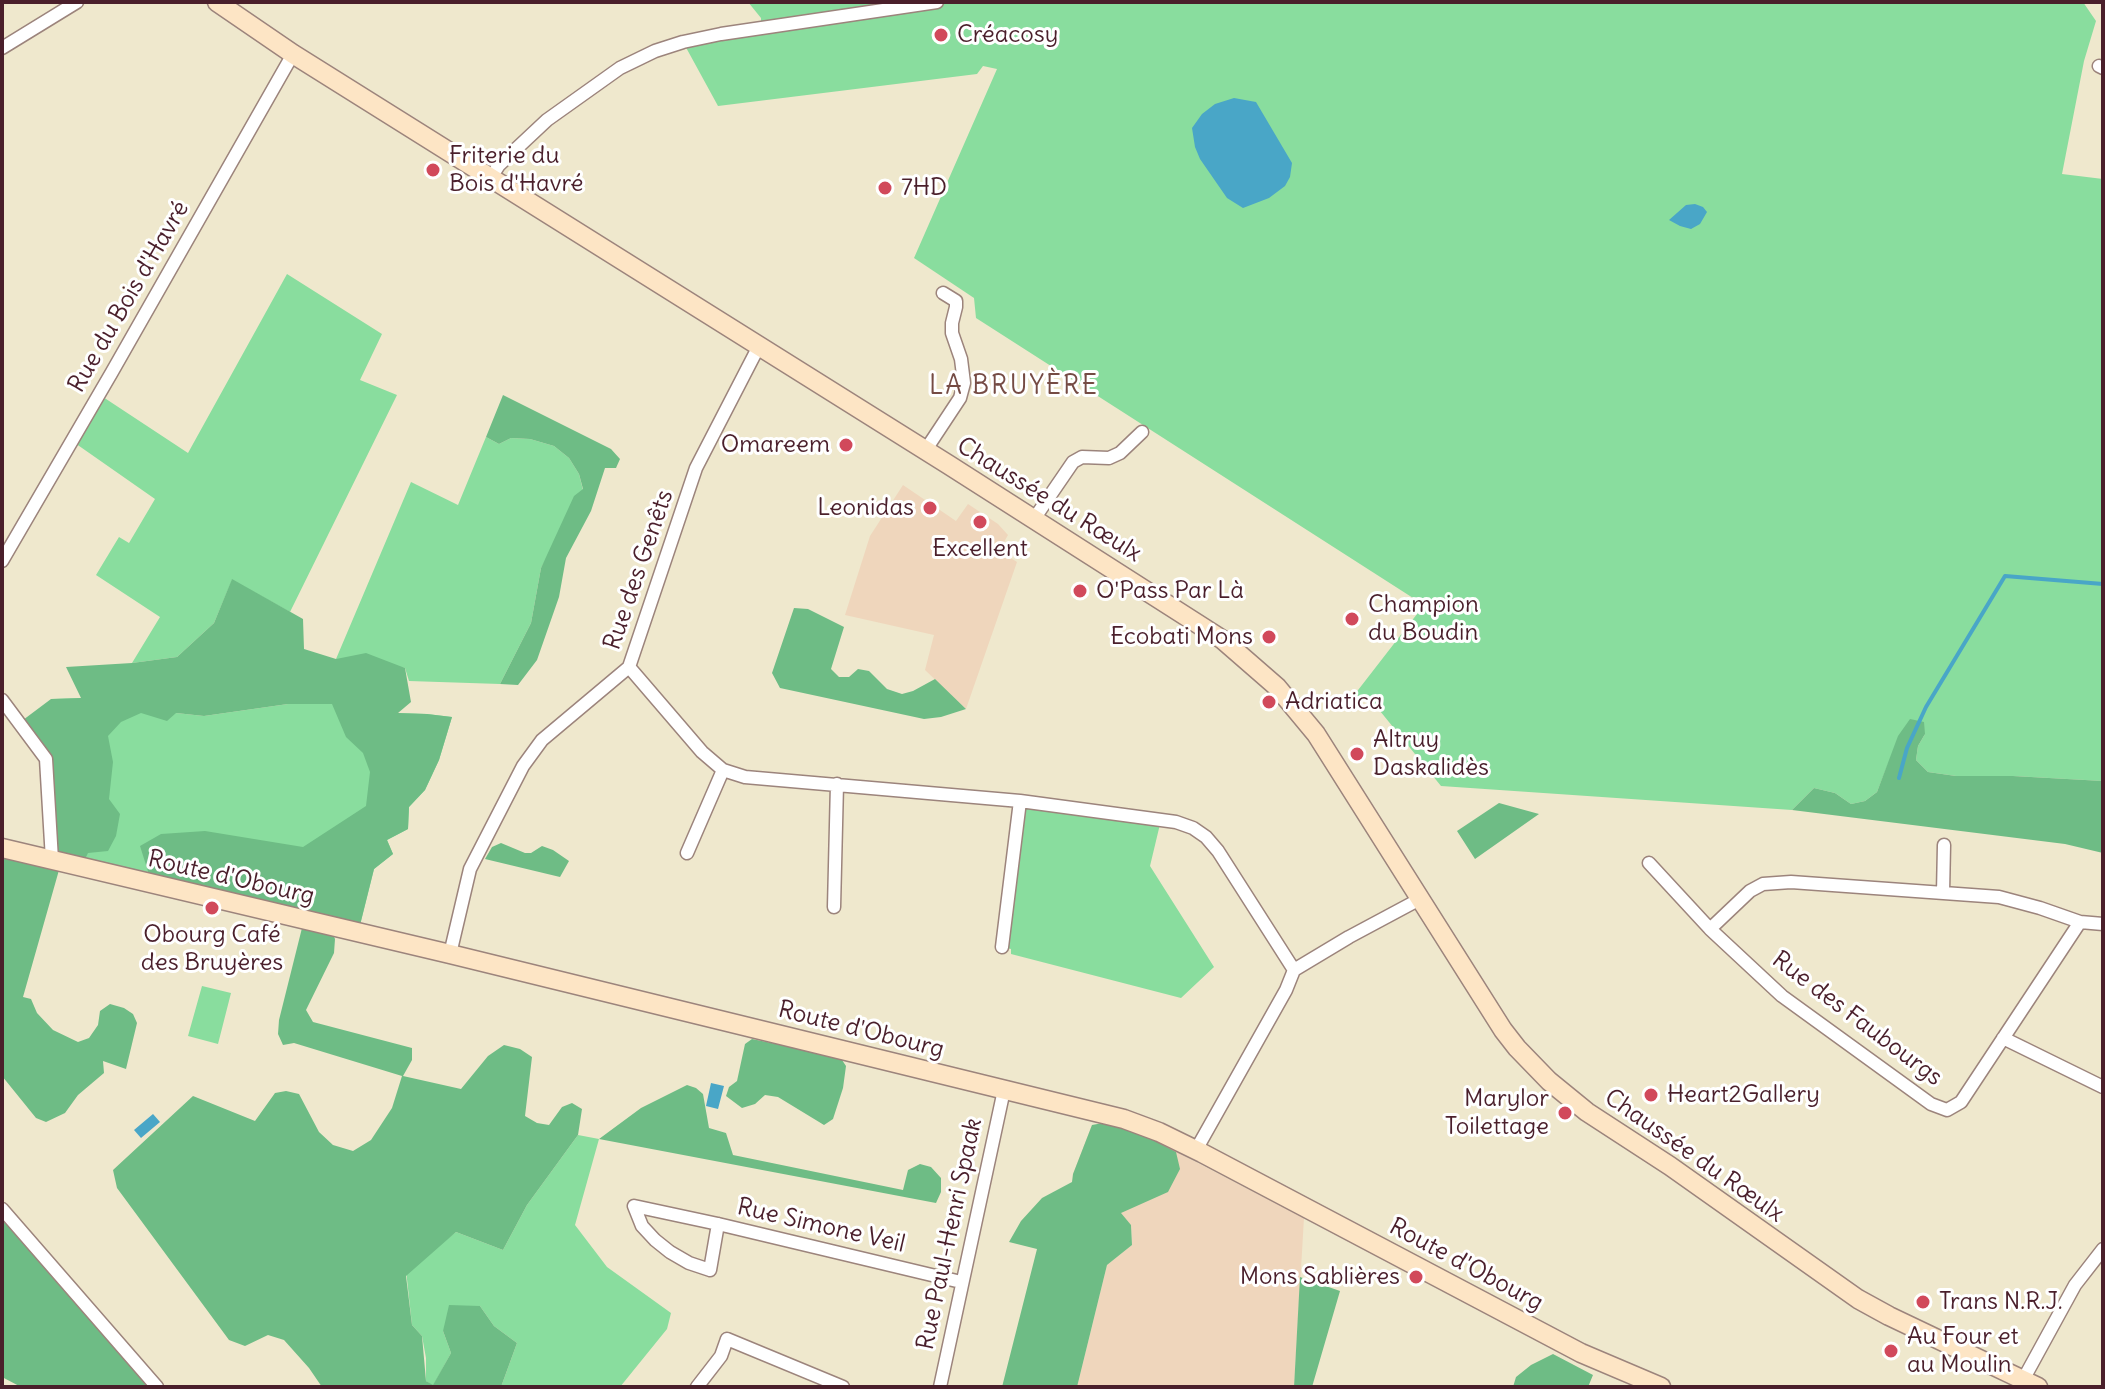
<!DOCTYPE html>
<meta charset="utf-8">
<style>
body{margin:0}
#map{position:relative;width:2105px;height:1389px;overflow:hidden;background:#efe8cd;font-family:Delius,sans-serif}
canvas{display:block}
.frame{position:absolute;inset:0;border:4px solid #4a1f2b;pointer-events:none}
</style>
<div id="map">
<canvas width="2105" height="1389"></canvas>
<div class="frame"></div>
</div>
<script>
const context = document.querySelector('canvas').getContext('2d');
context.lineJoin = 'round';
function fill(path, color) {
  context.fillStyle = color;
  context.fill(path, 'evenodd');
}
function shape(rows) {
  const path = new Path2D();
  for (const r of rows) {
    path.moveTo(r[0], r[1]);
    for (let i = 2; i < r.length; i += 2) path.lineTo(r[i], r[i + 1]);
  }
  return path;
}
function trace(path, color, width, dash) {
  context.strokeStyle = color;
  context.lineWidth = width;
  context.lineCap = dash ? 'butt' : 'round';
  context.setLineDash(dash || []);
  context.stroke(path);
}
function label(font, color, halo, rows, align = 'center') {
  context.font = font + ' Delius,sans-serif';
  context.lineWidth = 6;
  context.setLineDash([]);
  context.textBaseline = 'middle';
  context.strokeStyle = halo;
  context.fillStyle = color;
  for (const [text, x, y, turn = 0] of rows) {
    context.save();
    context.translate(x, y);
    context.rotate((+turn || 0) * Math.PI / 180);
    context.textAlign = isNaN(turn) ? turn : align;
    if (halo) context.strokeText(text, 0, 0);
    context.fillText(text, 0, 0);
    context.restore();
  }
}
const built = shape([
 [903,485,956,521,968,504,998,524,1008,535,1004,542,1008,545,1003,553,1017,562,966,709,925,670,934,635,845,615,870,536],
 [1092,1125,1138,1132,1304,1218,1294,1387,1077,1387,1107,1265,1132,1245,1131,1225,1073,1174]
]);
const green = shape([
 [748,2,2083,2,2096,21,2084,61,2062,174,2103,179,2103,781,2013,776,1956,776,1928,772,1916,760,1918,746,1925,734,1888,764,1877,792,1865,801,1851,804,1835,793,1814,788,1792,810,1441,786,1380,711,1355,694,1424,605,976,318,974,298,914,258,997,69,983,66,977,74,718,106,683,42,761,28,761,18],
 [287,274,382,334,360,380,397,395,290,612,232,580,214,623,177,657,132,663,160,617,96,575,119,537,129,543,155,499,72,441,100,395,188,453],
 [486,437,499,444,511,438,530,439,554,446,569,458,579,474,583,490,541,568,531,623,500,684,409,681,405,668,336,659,411,482,458,505],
 [152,696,176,713,204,716,288,704,332,704,397,713,427,714,452,717,439,760,425,790,409,807,408,829,387,840,393,854,374,869,358,933,52,860,51,699],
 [1020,801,1161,820,1150,866,1214,967,1181,998,1011,954,1011,949,1002,947],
 [202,986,231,993,218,1044,188,1036],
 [578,1135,599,1139,575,1225,607,1267,671,1313,667,1329,620,1387,501,1387,517,1343,494,1326,480,1306,443,1331,451,1353,433,1386,426,1381,426,1358,422,1336,412,1325,406,1270,456,1232,503,1250,527,1205]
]);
const forest = shape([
 [503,395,611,449,620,459,616,468,605,468,591,511,566,558,559,597,537,660,518,685,500,684,531,623,541,568,574,496,583,489,579,474,569,458,554,446,530,439,511,438,499,444,486,437],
 [232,579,303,619,304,649,336,659,366,653,405,668,411,702,398,713,427,714,452,717,439,760,425,790,409,807,408,829,387,840,393,854,374,869,358,933,330,927,335,939,334,953,306,1010,313,1022,412,1048,412,1060,403,1076,461,1089,488,1056,504,1045,520,1049,532,1057,525,1116,537,1123,549,1125,562,1107,572,1103,582,1109,578,1135,527,1205,503,1250,456,1232,406,1276,412,1325,422,1336,426,1381,433,1385,451,1353,443,1331,449,1305,480,1306,494,1326,517,1343,501,1387,322,1387,309,1368,284,1340,268,1335,245,1346,229,1340,117,1188,113,1170,193,1096,255,1121,275,1093,286,1091,299,1094,319,1132,333,1145,353,1151,371,1140,392,1108,402,1076,294,1043,283,1045,278,1034,279,1020,304,920,152,884,140,846,161,834,205,831,303,847,366,806,370,772,363,753,346,737,332,704,288,704,204,716,176,713,167,721,141,713,121,722,108,736,113,762,109,799,120,814,116,836,108,851,88,853,81,867,61,863,23,997,31,999,37,1013,53,1030,78,1042,89,1038,98,1025,100,1011,110,1004,124,1008,133,1014,137,1023,126,1069,103,1061,104,1073,78,1095,65,1113,46,1122,36,1118,2,1076,2,848,52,860,46,759,19,723,51,699,81,698,66,667,132,663,177,657,214,623],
 [794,608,808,609,844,627,831,669,839,677,849,677,858,669,869,671,887,689,902,694,913,691,935,679,966,709,941,717,924,719,780,688,772,673],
 [1910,719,1924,722,1925,734,1918,746,1916,760,1928,772,1956,776,2013,776,2103,781,2103,853,2065,844,1792,810,1814,788,1835,793,1851,804,1865,801,1877,792,1898,736],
 [1499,803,1539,814,1475,859,1457,831],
 [501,843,525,853,531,853,542,846,553,850,569,861,560,877,485,859,492,847],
 [752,1039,840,1057,846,1066,843,1088,833,1119,824,1125,778,1097,765,1095,755,1104,742,1108,726,1096,729,1087,737,1081,745,1044],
 [687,1085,696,1088,703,1094,709,1128,726,1133,733,1155,903,1190,908,1170,920,1164,931,1167,941,1178,941,1192,936,1203,599,1139,641,1108],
 [1103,1123,1138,1132,1176,1152,1180,1169,1168,1192,1121,1213,1131,1225,1132,1245,1107,1265,1077,1387,1002,1387,1037,1249,1009,1242,1021,1221,1042,1198,1072,1182,1073,1174,1092,1125],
 [2,1209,157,1387,21,1387,2,1377],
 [1300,1277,1340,1291,1312,1387,1294,1387],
 [1553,1354,1593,1375,1588,1387,1513,1387,1516,1377,1531,1365]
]);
const water = shape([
 [1234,98,1256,102,1292,163,1290,177,1285,186,1269,198,1243,208,1227,198,1200,159,1195,147,1192,128,1202,114,1215,104],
 [1695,204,1703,207,1707,212,1700,224,1691,229,1680,226,1669,220,1686,205],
 [711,1083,724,1086,718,1109,706,1106],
 [153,1114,160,1122,141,1138,134,1130]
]);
const stream = shape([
 [1899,778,1907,748,1926,707,2005,576,2103,584]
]);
const street = shape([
 [2,48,77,2],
 [2099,66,2103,68],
 [490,179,499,165,547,120,620,68,655,51,683,42,721,34,937,2],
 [925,451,960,398,964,383,961,359,952,333,952,323,956,307,956,301,943,293],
 [1034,519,1073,462,1082,457,1109,458,1120,453,1142,432],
 [2,561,112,372,293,54],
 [629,667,702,752,723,770,745,777,1020,801,1176,822,1193,828,1206,837,1218,851,1294,970],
 [2,700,46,759,52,860],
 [687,853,723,770],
 [1649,863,1710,929,1750,891,1763,884,1791,882,1999,897,2040,908,2080,922,2103,924],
 [1943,893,1944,845],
 [834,907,837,784],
 [1710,929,1782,996,1931,1104,1947,1110,1961,1102,2080,922],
 [1002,947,1020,801],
 [450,954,470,869,523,766,542,740,629,667,696,468,759,346],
 [2003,1038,2103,1087],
 [1196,1150,1286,990,1294,970,1349,937,1420,899],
 [2,1209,157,1387],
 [718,1224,710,1270,689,1263,670,1252,655,1240,642,1226,634,1206,718,1224,961,1282],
 [2023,1380,2075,1285,2103,1249],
 [697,1387,721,1356,727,1339,843,1387],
 [940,1387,1004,1090]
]);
const secondary = shape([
 [217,2,293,54,949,465,1223,640,1277,687,1316,734,1503,1030,1517,1048,1549,1081,1587,1112,1670,1166,1858,1299,1889,1316,2038,1387],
 [2,848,450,954,1124,1119,1159,1132,1202,1153,1581,1353,1661,1387]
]);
const markers = [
 [941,35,8,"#d1495b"],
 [433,170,8,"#d1495b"],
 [885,188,8,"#d1495b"],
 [846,445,8,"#d1495b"],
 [930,508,8,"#d1495b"],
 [980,522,8,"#d1495b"],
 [1080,591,8,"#d1495b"],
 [1352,619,8,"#d1495b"],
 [1269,637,8,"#d1495b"],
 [1269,702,8,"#d1495b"],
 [1357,754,8,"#d1495b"],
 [212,908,8,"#d1495b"],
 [1651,1095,8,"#d1495b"],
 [1565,1113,8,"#d1495b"],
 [1416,1277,8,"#d1495b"],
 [1923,1302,8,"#d1495b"],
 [1891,1351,8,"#d1495b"]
];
const poiNames = [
 ["Créacosy",957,35],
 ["Friterie du",449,156],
 ["Bois d'Havré",449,184],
 ["7HD",901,188],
 ["Omareem",830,445,"right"],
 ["Leonidas",914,508,"right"],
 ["Excellent",980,549,"center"],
 ["O'Pass Par Là",1096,591],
 ["Champion",1368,605],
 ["du Boudin",1368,633],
 ["Ecobati Mons",1253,637,"right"],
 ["Adriatica",1285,702],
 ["Altruy",1373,740],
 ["Daskalidès",1373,768],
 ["Obourg Café",212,935,"center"],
 ["des Bruyères",212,963,"center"],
 ["Heart2Gallery",1667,1095],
 ["Marylor",1549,1099,"right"],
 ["Toilettage",1549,1127,"right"],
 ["Mons Sablières",1400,1277,"right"],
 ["Trans N.R.J.",1939,1302],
 ["Au Four et",1907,1337],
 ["au Moulin",1907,1365]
];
const streetNames = [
 ["Rue du Bois d'Havré",129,297,-60],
 ["Chaussée du Rœulx",1049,500,32],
 ["Rue des Genêts",639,570,-71],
 ["Route d'Obourg",231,878,13],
 ["Rue des Faubourgs",1857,1019,37],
 ["Route d'Obourg",861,1030,14],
 ["Chaussée du Rœulx",1694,1156,35],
 ["Rue Simone Veil",821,1226,13],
 ["Rue Paul-Henri Spaak",950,1234,-78],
 ["Route d'Obourg",1466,1265,28]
];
const neighbourhoodNames = [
 ["LA BRUYÈRE",1014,387]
];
fill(built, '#efd6bc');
fill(green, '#89dd9e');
fill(forest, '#6ebc85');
fill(water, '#49a6c7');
trace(stream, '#49a6c7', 4);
trace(street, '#9c847c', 15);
trace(secondary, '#9c847c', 21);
trace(street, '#fff', 12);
trace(secondary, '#fde5c5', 18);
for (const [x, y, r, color] of markers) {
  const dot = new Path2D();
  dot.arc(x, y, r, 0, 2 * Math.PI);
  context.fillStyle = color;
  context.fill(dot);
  trace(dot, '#fff', 3);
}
label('24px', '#4a1f2b', '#fff', poiNames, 'left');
label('24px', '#4a1f2b', '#fff', streetNames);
context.letterSpacing = '2px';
label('26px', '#754b44', '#fff', neighbourhoodNames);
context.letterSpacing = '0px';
</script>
